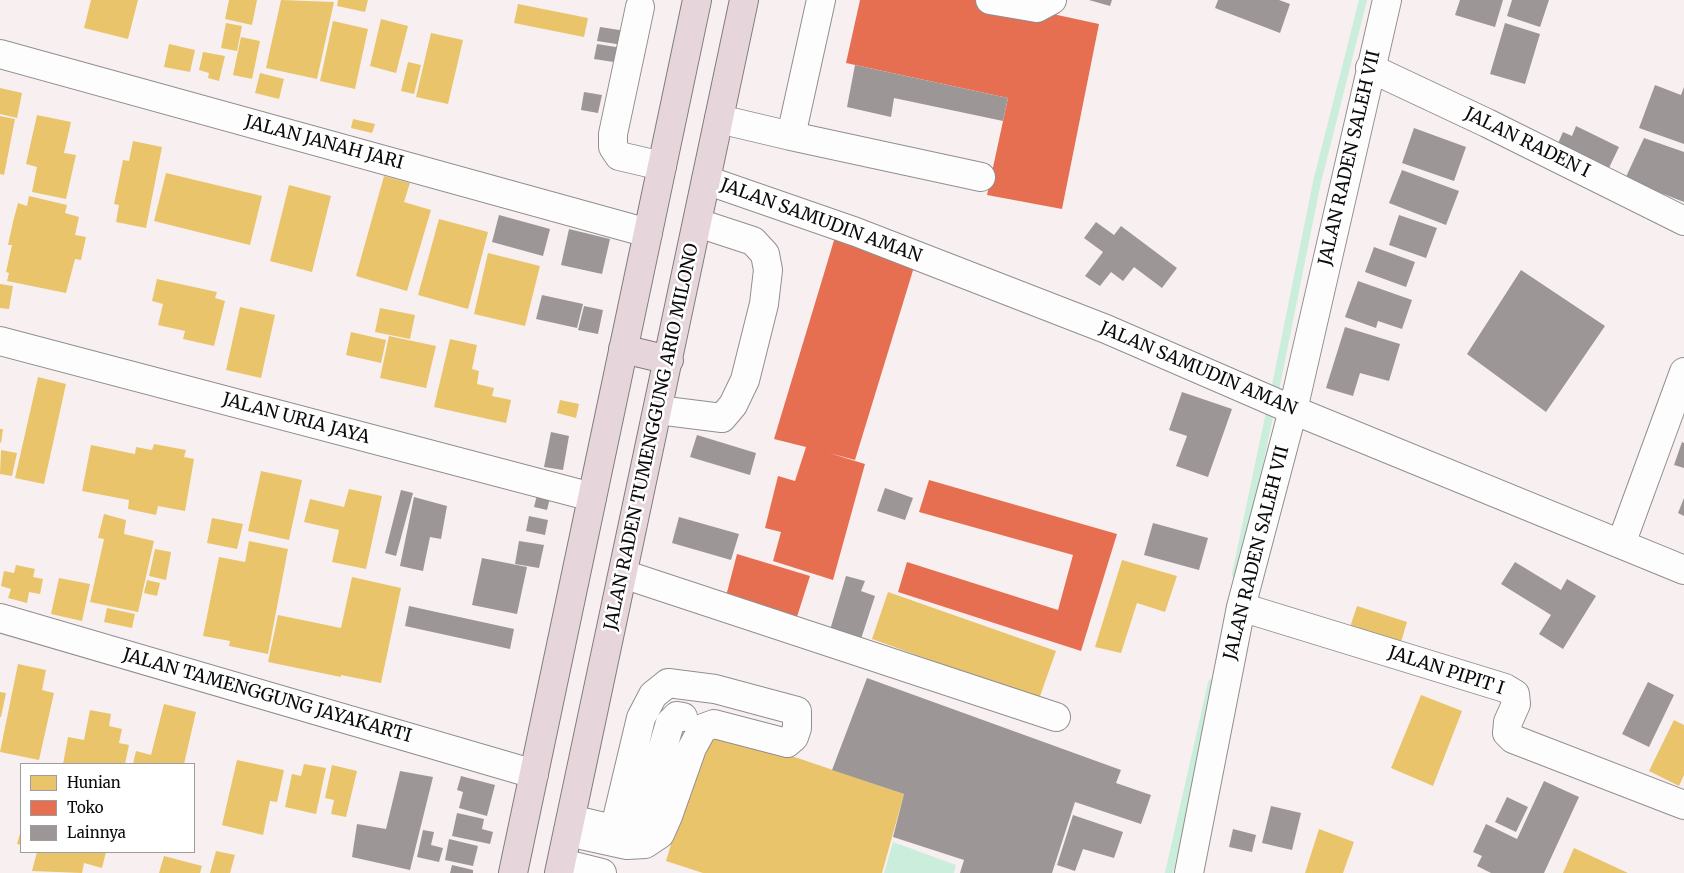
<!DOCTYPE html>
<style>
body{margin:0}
#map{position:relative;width:1684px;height:873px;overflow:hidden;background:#f8f0f0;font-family:Merriweather,serif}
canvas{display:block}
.legend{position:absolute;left:20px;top:763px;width:175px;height:90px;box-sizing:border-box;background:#fff;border:1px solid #9d9d9d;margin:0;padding:6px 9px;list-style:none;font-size:15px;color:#0b0b0b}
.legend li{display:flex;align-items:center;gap:10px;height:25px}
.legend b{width:25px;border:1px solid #9d9d9d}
</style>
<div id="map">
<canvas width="1684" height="873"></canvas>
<ul class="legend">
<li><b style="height:14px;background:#e9c46a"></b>Hunian</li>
<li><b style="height:14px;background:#e76f51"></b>Toko</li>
<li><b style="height:14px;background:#9c9697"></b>Lainnya</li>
</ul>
</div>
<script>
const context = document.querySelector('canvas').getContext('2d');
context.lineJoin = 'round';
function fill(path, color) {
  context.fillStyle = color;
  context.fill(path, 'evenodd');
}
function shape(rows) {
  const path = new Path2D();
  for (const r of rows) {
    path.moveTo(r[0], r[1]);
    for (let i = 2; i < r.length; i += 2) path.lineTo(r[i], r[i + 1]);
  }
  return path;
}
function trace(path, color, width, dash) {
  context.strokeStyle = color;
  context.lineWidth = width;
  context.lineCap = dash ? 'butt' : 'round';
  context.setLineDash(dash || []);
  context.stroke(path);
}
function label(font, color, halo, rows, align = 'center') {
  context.font = font + ' Merriweather,serif';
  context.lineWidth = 5;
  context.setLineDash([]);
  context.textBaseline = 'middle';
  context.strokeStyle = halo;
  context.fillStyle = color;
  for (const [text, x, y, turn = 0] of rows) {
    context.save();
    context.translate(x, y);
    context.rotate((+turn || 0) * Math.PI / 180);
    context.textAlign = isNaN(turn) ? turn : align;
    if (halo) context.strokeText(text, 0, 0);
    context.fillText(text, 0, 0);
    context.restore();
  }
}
const water = shape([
 [893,842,956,865,954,873,884,873]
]);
const homes = shape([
 [91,0,138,0,128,39,84,28],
 [229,0,257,0,252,25,225,19],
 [281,0,334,2,317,79,266,68],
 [338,0,368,0,365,12,337,6],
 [518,4,588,18,584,37,514,23],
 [381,19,408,26,396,73,370,66],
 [333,21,368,29,355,89,320,81],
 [226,23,242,26,237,51,221,48],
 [431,33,463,40,448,104,416,97],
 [241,37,260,41,252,79,233,75],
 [169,44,195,50,190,72,164,67],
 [203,52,225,56,219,81,208,78,209,73,199,70],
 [408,62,421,65,414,94,401,91],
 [260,73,284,79,279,99,255,93],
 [0,88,22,93,17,118,0,114],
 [37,115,71,122,64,153,76,155,66,199,32,192,37,167,26,164],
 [0,116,15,119,4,175,0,174],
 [353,119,375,124,372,133,351,128],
 [133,141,162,147,146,228,116,222,119,205,114,204,123,160,129,161],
 [166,173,262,196,250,245,154,221],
 [384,176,410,183,404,202,431,210,407,291,356,276],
 [289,185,331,196,312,272,270,261],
 [29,196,67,205,65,213,79,217,75,235,86,237,81,260,75,259,66,293,7,281,9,273,6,272,12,245,8,245,13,222,18,203,27,206],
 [439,219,488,232,468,309,418,295],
 [488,253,540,266,525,326,474,314],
 [157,279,217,292,215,298,225,301,214,346,183,339,185,331,158,325,163,304,152,301],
 [0,284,13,286,9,309,0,308],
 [240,307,275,315,261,378,226,370],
 [380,308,415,315,410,339,375,332],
 [351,332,386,340,381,363,346,355],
 [389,336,436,346,426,388,380,378],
 [450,339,477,345,472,369,479,371,477,384,494,388,492,396,511,400,506,423,434,407],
 [38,377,66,384,44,484,15,478],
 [560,400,579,404,576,418,557,413],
 [0,429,3,429,1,443,0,442],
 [154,444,186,450,184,457,194,459,185,511,158,506,156,515,128,509,129,500,82,491,91,445,135,454,136,447,152,450],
 [1,450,17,453,12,476,0,474],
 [261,471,302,480,289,540,248,531],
 [349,489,382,496,366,569,332,562,339,530,304,522,310,499,344,507],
 [104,514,126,520,124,534,154,541,138,612,90,602,104,539,98,538],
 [212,518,243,524,237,549,207,543],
 [249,541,288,549,268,654,229,646,230,641,203,636,219,557,245,562],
 [155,549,171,552,166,580,149,576],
 [1122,560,1177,576,1165,612,1137,603,1121,653,1095,647],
 [16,565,35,569,33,577,43,579,40,594,29,592,27,603,8,598,11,589,1,586,4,571,14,573],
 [352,577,401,588,381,683,341,675,341,677,268,662,278,615,341,628],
 [59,578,90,584,82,621,51,614],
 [147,580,160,583,157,596,144,593],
 [888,592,1056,651,1039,699,872,639],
 [1357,606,1407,622,1398,652,1347,636],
 [107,608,135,614,132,628,104,622],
 [18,664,46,670,42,690,54,693,39,760,0,752],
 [0,692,6,693,1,717,0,717],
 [1421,695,1462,711,1433,786,1391,768],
 [164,704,196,712,184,764,133,764,136,751,151,755],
 [90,710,111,714,109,726,122,729,119,743,129,745,125,764,63,764,68,737,84,740],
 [1674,720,1684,725,1684,775,1679,786,1649,771],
 [706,727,904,794,882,873,703,873,666,861],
 [237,760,284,770,277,802,270,801,263,835,222,825],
 [304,764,326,768,316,814,285,807,292,774,301,776],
 [332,765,357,771,346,817,331,814,334,800,325,798],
 [1319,829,1354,842,1343,873,1305,873],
 [21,830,21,845,17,844],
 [1574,848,1628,873,1563,873],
 [216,851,235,855,230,873,210,873],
 [37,852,106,852,102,868,84,863,82,873,32,871],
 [164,856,202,866,200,873,159,873]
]);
const shops = shape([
 [860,0,988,0,1099,24,1062,209,987,195,1008,98,846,63],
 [835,237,914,267,855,460,829,453,865,464,833,580,773,561,781,532,765,528,778,476,795,481,806,447,774,439],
 [929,480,1117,534,1081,651,898,592,907,562,1058,610,1073,555,919,512],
 [737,554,810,576,795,623,725,600]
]);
const stream = shape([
 [1274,395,1317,182,1363,0],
 [1236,574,1271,407],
 [1169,873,1212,683]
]);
const building = shape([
 [1089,0,1112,0,1110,6],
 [1218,0,1279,0,1290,4,1280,33,1215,8],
 [1460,0,1503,0,1495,27,1455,15],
 [1512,0,1549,0,1540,27,1507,16],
 [1505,23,1540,34,1525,84,1490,74],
 [600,27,626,31,623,45,597,41],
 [597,44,622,48,620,63,594,59],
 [855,65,1008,98,1003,121,894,98,891,117,847,107],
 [1655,85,1681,95,1684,87,1684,144,1639,128],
 [584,92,602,95,598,113,581,110],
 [1576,126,1619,147,1606,174,1555,150,1563,132,1572,136],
 [1414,128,1466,147,1454,181,1402,163],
 [1644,138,1684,152,1684,202,1625,179],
 [1402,170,1459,191,1446,225,1389,203],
 [499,215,550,229,543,256,492,242],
 [1399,215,1437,228,1426,258,1389,245],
 [1096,222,1114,235,1121,226,1177,268,1162,288,1134,267,1123,281,1111,272,1100,286,1085,276,1103,252,1084,238],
 [569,229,610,239,602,274,561,265],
 [1374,247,1415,262,1406,287,1365,272],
 [1521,270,1605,326,1546,412,1467,354],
 [1358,281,1412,300,1402,329,1378,321,1376,328,1345,317],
 [542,295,583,304,577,328,536,319],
 [584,306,603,310,598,334,578,330],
 [1345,327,1400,344,1389,381,1360,373,1353,396,1326,388],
 [1182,392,1232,409,1208,477,1176,466,1187,436,1169,430],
 [551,432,569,436,563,470,544,467],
 [697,435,756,453,750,475,690,457],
 [1682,442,1684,443,1684,468,1674,465],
 [885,488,913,498,905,520,877,511],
 [401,490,413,493,396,556,385,553],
 [537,495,550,498,547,510,534,507],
 [414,497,447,506,441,539,430,537,423,571,400,566],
 [1684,498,1684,516,1678,513],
 [529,516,548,520,545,535,526,531],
 [679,517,739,534,731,560,672,543],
 [1153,523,1208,538,1199,570,1144,555],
 [519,541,544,545,539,568,515,564],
 [482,558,527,567,517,614,472,605],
 [1515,562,1561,590,1567,579,1596,596,1563,649,1539,634,1551,615,1501,584],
 [846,576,865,581,861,591,875,596,861,639,830,630],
 [409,606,514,629,510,649,405,626],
 [867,678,1121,770,1116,783,1151,795,1141,824,1075,802,1052,873,960,873,964,860,893,837,904,794,832,770],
 [1648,682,1674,695,1649,747,1622,734],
 [400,771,433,777,410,870,352,857,357,824,386,829],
 [461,776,495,785,487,816,459,808,463,792,457,790],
 [1544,781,1579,797,1544,873,1491,873,1477,866,1482,856,1473,852,1486,824,1517,839],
 [1507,797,1528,807,1516,832,1495,822],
 [1271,806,1301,813,1292,850,1262,843],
 [457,813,484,819,482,829,493,832,490,844,452,836],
 [1073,815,1123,832,1114,858,1083,849,1075,871,1057,865],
 [1233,829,1256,835,1252,852,1229,847],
 [423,830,434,832,431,845,443,848,439,862,417,857],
 [449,839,478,846,473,866,445,860],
 [452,865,473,870,473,873,450,873]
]);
const minor = shape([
 [990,0,1037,8,1052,0],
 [640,7,613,134,613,147,619,156,662,166],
 [0,54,648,233],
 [1370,68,1487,123,1684,221],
 [719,119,791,136,821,0],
 [791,136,981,177],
 [706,180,856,232,1106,329,1293,410,1684,570],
 [0,341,592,497],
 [658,410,722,418,733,405,745,380,764,304,768,270,765,254,753,241,698,223],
 [1621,544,1684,372],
 [623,574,1056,717],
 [1241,607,1505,688,1515,694,1516,704,1508,722,1507,733,1513,739,1684,805],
 [0,618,534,774],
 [616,823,630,822,638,816,651,788,670,723,677,716,683,717],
 [568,832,627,845,645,844,660,834,668,816,692,748,703,728,714,724,787,743,794,737,797,728,797,711,715,689,668,683,653,695,641,718,616,823,613,829,571,819],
 [562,863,602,873],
 [1189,873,1241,607,1293,410,1387,0]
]);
const highway = shape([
 [623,349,669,360],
 [513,873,697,0],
 [559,873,744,0]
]);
const streetNames = [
 ["JALAN JANAH JARI",324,143,15],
 ["JALAN RADEN I",1527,143,26],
 ["JALAN RADEN SALEH VII",1350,158,-77],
 ["JALAN SAMUDIN AMAN",821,221,20],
 ["JALAN SAMUDIN AMAN",1198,369,23],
 ["JALAN URIA JAYA",296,419,15],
 ["JALAN RADEN TUMENGGUNG ARIO MILONO",652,437,-78],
 ["JALAN RADEN SALEH VII",1257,553,-76],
 ["JALAN PIPIT I",1446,671,18],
 ["JALAN TAMENGGUNG JAYAKARTI",267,696,16]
];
fill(water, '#cbeedc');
fill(homes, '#e9c46a');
fill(shops, '#e76f51');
trace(stream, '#cbeedc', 8);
fill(building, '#9c9697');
trace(minor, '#928e8e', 30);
trace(highway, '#7f7b7b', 30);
trace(minor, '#fefdfd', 28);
trace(highway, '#e6d6dc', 28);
label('18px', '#0b0b0b', '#fff', streetNames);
</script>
